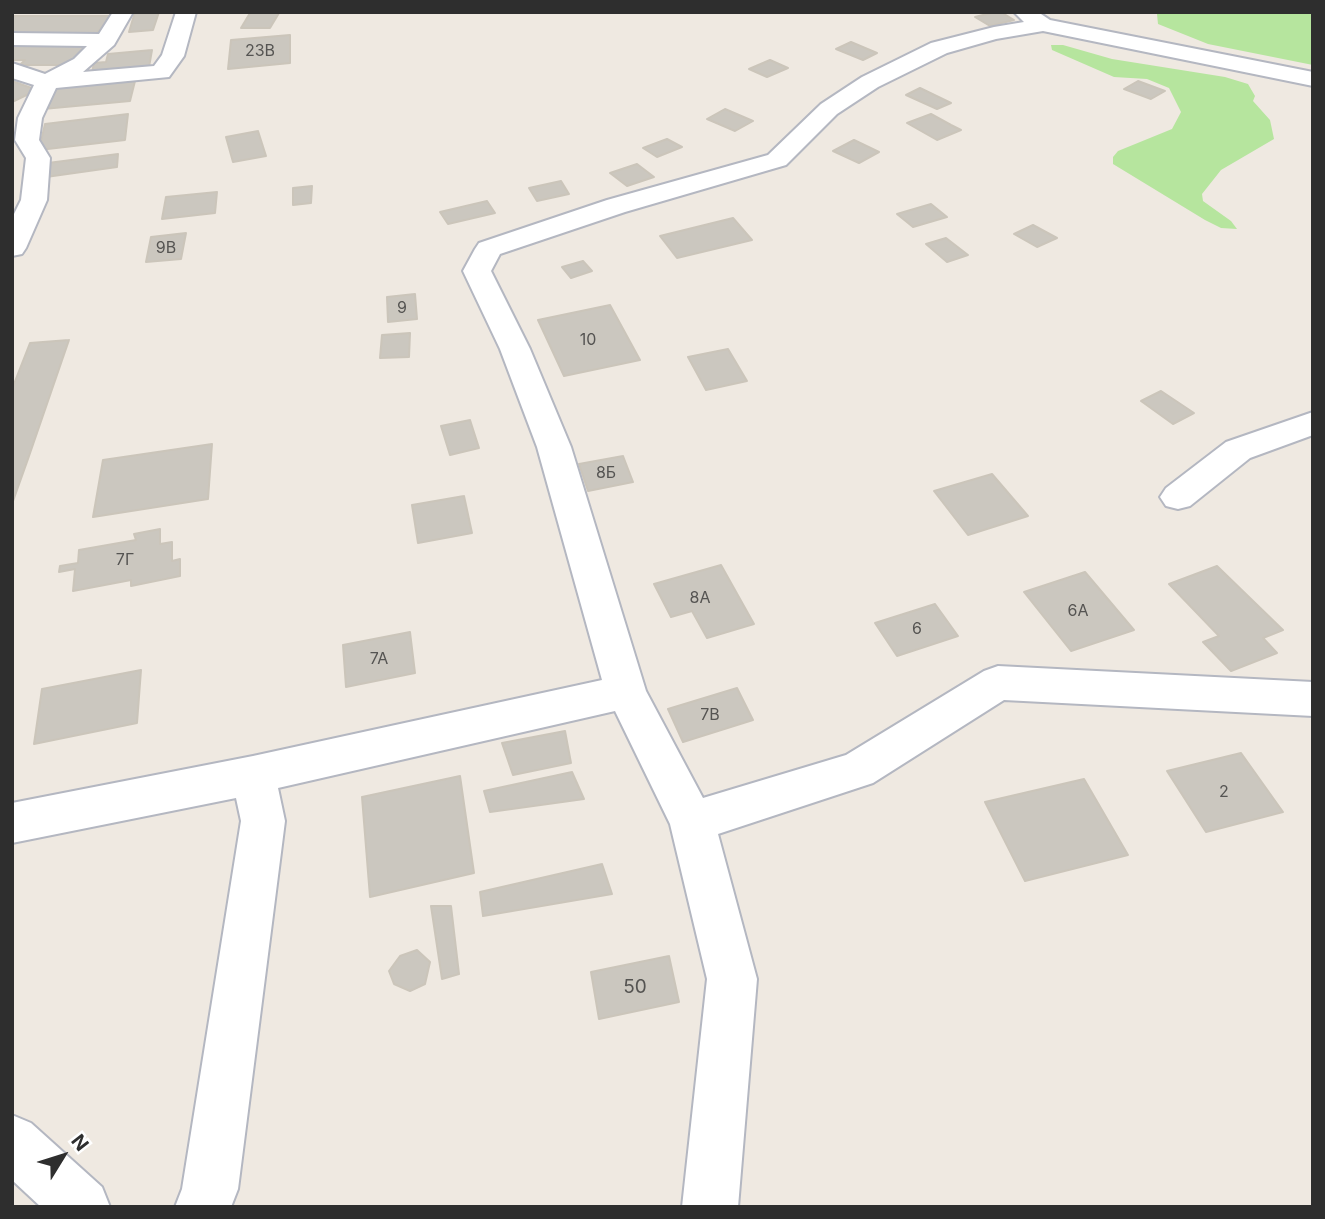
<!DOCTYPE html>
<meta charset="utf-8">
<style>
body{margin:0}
#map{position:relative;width:1325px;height:1219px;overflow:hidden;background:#efe9e1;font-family:Inter,sans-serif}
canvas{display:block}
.frame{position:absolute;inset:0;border:14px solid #2e2e2e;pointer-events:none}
.north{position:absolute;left:28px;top:1121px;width:70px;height:70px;-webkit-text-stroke:5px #fff;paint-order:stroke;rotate:52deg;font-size:19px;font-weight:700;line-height:28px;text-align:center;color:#2e2e2e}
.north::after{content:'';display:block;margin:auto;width:24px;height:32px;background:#2e2e2e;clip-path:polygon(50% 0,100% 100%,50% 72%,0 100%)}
</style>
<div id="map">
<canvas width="1325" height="1219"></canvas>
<div class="frame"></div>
<div class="north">N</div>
</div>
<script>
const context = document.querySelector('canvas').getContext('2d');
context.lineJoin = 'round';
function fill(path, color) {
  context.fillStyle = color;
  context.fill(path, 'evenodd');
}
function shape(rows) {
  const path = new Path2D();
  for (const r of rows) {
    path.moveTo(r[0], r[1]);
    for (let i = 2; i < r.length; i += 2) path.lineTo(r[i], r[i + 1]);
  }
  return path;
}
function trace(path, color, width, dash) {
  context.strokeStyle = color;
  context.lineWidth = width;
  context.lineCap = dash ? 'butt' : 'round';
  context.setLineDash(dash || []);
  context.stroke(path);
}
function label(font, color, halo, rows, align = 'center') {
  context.font = font + ' Inter,sans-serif';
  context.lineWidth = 5;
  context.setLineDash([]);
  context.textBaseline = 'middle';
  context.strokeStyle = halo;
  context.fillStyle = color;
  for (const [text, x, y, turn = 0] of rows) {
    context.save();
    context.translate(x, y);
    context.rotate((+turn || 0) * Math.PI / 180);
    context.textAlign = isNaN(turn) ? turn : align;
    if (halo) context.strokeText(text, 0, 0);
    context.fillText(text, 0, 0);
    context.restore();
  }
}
const green = shape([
 [1160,12,1313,12,1313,65,1208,44,1158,24,1157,14],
 [1051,45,1063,45,1112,59,1225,77,1248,84,1255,96,1253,101,1270,120,1274,139,1221,170,1202,194,1203,201,1231,221,1237,229,1221,228,1205,220,1113,164,1113,157,1118,151,1172,129,1181,112,1169,88,1147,79,1114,77,1052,50]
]);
const building = shape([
 [135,12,159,12,153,30,129,32,135,12],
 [995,12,1001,12,1014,20,990,26,975,17,995,12],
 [250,13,279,13,270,28,241,28,250,13],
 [12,16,111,16,97,33,12,33,12,16],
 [290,35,290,63,228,69,231,40,290,35],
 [851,42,877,53,863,60,836,49,851,42],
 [12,45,89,46,72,65,20,65,25,60,12,60,12,45],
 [152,50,149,67,92,73,94,63,106,62,108,54,152,50],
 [770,60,788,68,767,77,749,69,770,60],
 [12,81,37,90,12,102,12,81],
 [135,81,130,101,43,109,51,88,135,81],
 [1138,81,1165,91,1151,99,1124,89,1138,81],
 [920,88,951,103,937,109,906,95,920,88],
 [725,109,753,121,735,131,707,119,725,109],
 [128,114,125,140,39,150,45,124,128,114],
 [931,114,951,125,961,130,937,140,907,123,931,114],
 [258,131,266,156,233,162,226,137,258,131],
 [667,139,682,147,657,157,643,148,667,139],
 [854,140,879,152,859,163,833,151,854,140],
 [118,154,117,167,46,177,48,163,118,154],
 [637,164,654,177,627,186,610,173,637,164],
 [561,181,569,194,537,201,529,188,561,181],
 [312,186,311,203,293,205,293,188,312,186],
 [217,192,215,213,162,219,166,197,217,192],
 [487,201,495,213,448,224,440,212,487,201],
 [931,204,947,217,913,227,897,214,931,204],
 [733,218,752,240,677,258,660,236,733,218],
 [1033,225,1057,238,1037,247,1014,234,1033,225],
 [186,233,181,259,146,262,151,237,186,233],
 [946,238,968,255,947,262,926,244,946,238],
 [583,261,592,271,571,278,562,267,583,261],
 [415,294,417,319,388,322,387,297,415,294],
 [610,305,640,360,564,376,538,320,610,305],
 [410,333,409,357,380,358,382,335,410,333],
 [69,340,28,459,12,504,12,389,30,343,69,340],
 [728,349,747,381,706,390,688,357,728,349],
 [1161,391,1194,413,1173,424,1141,401,1161,391],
 [470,420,479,448,450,455,441,426,470,420],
 [212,444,208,499,93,517,103,460,212,444],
 [623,456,633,482,588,491,579,464,623,456],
 [992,474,1028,516,968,535,934,491,992,474],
 [464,496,472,533,418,543,412,505,464,496],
 [160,529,160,544,172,542,172,561,180,559,180,576,131,586,131,580,73,591,75,569,59,572,60,566,78,563,79,550,136,540,134,534,160,529],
 [721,565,754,624,707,638,692,611,671,617,654,584,721,565],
 [1217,566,1283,630,1263,638,1277,653,1231,671,1203,642,1219,636,1169,584,1217,566],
 [1085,572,1134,630,1071,651,1024,592,1085,572],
 [935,604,958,636,897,656,875,623,935,604],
 [410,632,415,673,346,687,343,645,410,632],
 [141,670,137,723,34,744,42,689,141,670],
 [737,688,753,720,683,742,668,709,737,688],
 [565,731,571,763,513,775,502,743,565,731],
 [1241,753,1283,812,1206,832,1167,771,1241,753],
 [572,772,584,799,490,812,484,791,572,772],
 [460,776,474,873,370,897,362,797,460,776],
 [1084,779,1128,855,1025,881,985,802,1084,779],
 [602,864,612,894,483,916,480,892,602,864],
 [431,906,451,906,459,974,442,979,431,906],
 [417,950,430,962,425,984,410,991,394,984,389,971,400,956,417,950],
 [669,956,679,1002,599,1019,591,972,669,956]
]);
const minor = shape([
 [113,12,133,12,114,45,83,72,154,66,162,55,176,12,196,12,184,56,169,77,56,88,42,118,39,140,50,158,47,200,26,248,22,254,12,256,12,218,21,200,26,158,15,140,18,118,34,85,12,78,12,63,45,74,74,59,87,46,12,45,12,33,99,34,113,12],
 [1014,12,1038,12,1050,20,1313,72,1313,86,1043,31,996,39,947,53,878,87,837,114,786,165,625,212,500,254,491,271,530,349,571,447,646,691,703,798,846,755,984,671,998,666,1313,682,1313,716,1004,700,873,783,718,834,757,979,738,1207,682,1207,707,979,670,824,615,711,278,788,285,821,238,1189,231,1207,175,1207,182,1189,241,821,236,798,12,843,12,803,253,756,602,680,537,447,500,349,463,271,475,249,479,243,607,200,768,155,821,104,862,77,931,43,994,27,1024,22,1014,12],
 [1313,412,1313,435,1250,458,1190,506,1178,509,1166,506,1160,497,1166,488,1226,442,1313,412],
 [12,1115,31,1123,102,1187,110,1207,41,1207,12,1180,12,1115]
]);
const numberNames = [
 ["23В",260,51],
 ["9В",166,248],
 ["9",402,308],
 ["10",588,340],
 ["8Б",606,473],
 ["7Г",125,560],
 ["8А",700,598],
 ["6А",1078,611],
 ["6",917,629],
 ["7А",379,659],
 ["7В",710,715],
 ["2",1224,792]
];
const nearNumbernames = [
 ["50",635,987]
];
fill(green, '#b6e59e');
fill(building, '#cbc7bf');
trace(building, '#cbc5ba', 2);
trace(minor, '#b4b7c1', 4);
fill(minor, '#fff');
label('16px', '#555452', null, numberNames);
label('19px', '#555452', null, nearNumbernames);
</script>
